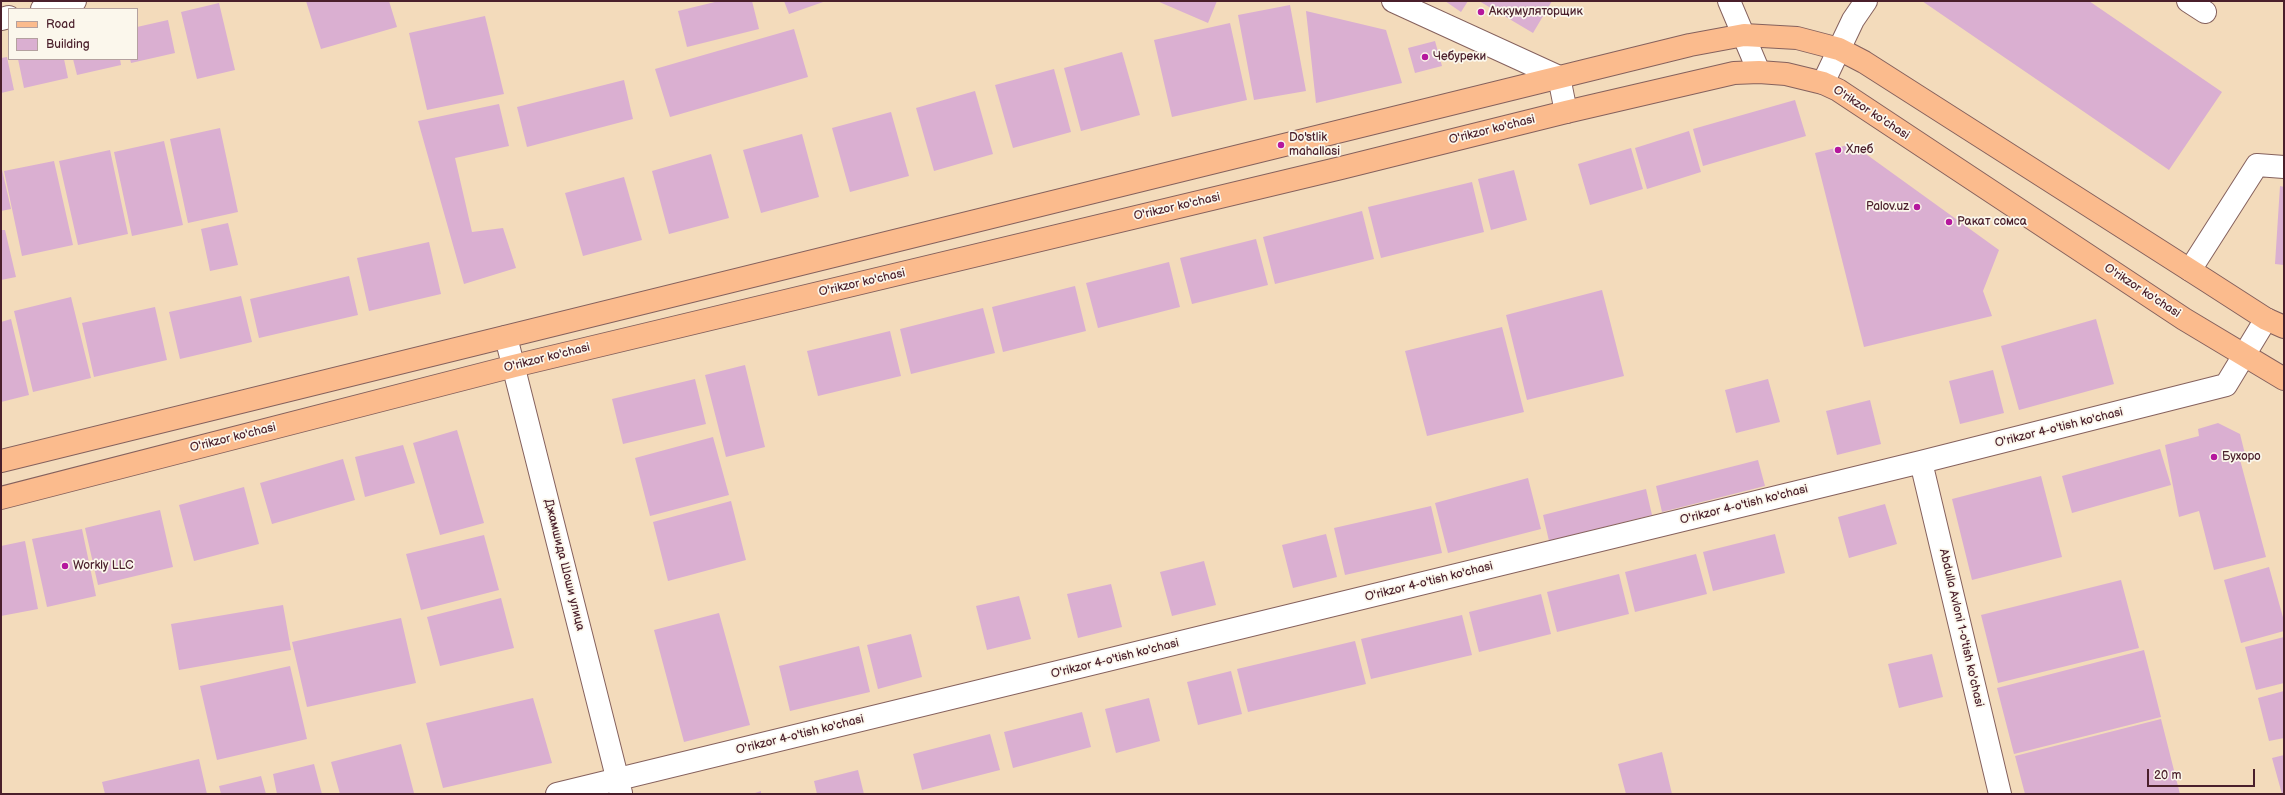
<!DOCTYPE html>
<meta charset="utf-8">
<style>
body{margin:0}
#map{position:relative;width:2285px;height:795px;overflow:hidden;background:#f3dbbb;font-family:"Balsamiq Sans",sans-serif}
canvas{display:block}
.frame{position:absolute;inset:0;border:2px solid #4a1f2b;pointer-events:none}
.legend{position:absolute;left:8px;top:8px;width:130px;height:52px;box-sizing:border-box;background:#fbf7ec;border:1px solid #b4a19f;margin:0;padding:5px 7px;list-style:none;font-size:12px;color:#4a1f2b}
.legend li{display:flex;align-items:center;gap:8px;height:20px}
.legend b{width:20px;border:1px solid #b4a19f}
.scale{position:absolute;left:2147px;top:769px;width:108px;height:18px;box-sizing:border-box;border:2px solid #4a1f2b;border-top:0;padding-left:5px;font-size:12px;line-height:14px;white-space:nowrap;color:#4a1f2b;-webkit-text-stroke:3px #fbf7ec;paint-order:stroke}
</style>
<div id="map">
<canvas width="2285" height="795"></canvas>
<div class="frame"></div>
<ul class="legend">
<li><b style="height:5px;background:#fbbb8d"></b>Road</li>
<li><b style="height:11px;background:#daafd1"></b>Building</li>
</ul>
<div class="scale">20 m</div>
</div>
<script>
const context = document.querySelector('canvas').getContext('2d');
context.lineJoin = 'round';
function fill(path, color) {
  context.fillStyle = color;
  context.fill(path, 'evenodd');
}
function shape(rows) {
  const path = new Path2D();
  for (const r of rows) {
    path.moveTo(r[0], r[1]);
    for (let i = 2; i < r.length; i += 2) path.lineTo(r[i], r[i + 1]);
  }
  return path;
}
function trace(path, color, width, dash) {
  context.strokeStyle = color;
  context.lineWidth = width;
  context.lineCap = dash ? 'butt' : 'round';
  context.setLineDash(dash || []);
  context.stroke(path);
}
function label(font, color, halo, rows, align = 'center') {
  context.font = font + ' "Balsamiq Sans",sans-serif';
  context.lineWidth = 3.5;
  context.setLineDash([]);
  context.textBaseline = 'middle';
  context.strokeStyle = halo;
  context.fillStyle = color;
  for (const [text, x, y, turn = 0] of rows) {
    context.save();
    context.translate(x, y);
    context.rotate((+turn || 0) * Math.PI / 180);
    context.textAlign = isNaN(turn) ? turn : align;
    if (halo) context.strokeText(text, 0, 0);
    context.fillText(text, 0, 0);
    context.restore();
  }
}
const building = shape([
 [306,1,389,1,397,27,321,49],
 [719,1,752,1,759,29,687,47,678,11],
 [784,1,826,1,789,14],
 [1157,1,1217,1,1208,23],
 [1445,1,1468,1,1461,12],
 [1479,1,1552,1,1533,33],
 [1922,1,2089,1,2222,92,2169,170],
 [219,3,235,70,197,79,181,12],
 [1290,5,1306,91,1254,100,1238,15],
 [1306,11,1386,30,1402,83,1316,103],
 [485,16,504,94,427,110,409,33],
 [168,20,175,53,131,63,130,59,137,59,137,27],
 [1230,23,1247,100,1172,117,1154,40],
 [794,29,808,77,670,117,655,69],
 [1435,41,1442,66,1415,73,1408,48],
 [1122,52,1140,115,1081,131,1064,68],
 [7,57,14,90,1,93,1,58],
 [18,59,64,59,68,78,24,88],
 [73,59,120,59,121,65,77,75],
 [1054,69,1071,132,1013,148,995,85],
 [624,80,633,119,527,147,517,107],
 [975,91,993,154,934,171,916,108],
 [1795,100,1806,136,1703,166,1693,129],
 [499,104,509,146,455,158,472,232,503,228,516,268,464,284,418,121],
 [891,112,909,176,850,192,832,128],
 [220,128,238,212,188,223,170,139],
 [1689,131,1701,172,1647,189,1635,148],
 [802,134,819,197,761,213,743,150],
 [164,141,183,225,132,236,114,152],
 [1852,144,1999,250,1983,291,1992,316,1864,347,1815,153],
 [1631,148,1643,189,1590,205,1578,164],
 [110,150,128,234,78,245,59,161],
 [711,154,729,218,669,234,652,171],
 [54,161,73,245,22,256,4,171],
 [1,165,11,209,1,211],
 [1514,170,1527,220,1491,230,1478,179],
 [624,177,642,240,583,256,565,193],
 [1472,182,1484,232,1381,258,1368,207],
 [2280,186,2284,187,2284,265,2275,264],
 [1362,211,1374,259,1275,284,1263,237],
 [228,223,238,265,210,271,201,229],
 [1,230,5,230,16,277,1,280],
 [1256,239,1268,285,1192,304,1180,258],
 [429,242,441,294,369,311,357,258],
 [1169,262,1180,307,1098,328,1086,283],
 [349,276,358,315,259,338,250,299],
 [1075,286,1086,331,1003,352,992,307],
 [1602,290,1624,376,1527,400,1506,315],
 [241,296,252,342,180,359,169,312],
 [71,297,91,378,33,392,14,311],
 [155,307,167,360,94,377,82,323],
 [983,308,995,353,911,374,900,329],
 [11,319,29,395,1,402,1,322],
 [2096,319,2114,384,2019,410,2001,346],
 [1502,327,1524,412,1427,436,1405,351],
 [890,331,901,376,818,396,807,351],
 [745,365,765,447,726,457,705,375],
 [1993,370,2004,413,1960,424,1949,381],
 [695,379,706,424,623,444,612,399],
 [1768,379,1780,422,1736,433,1725,390],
 [1870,400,1881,444,1837,455,1826,411],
 [2218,423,2240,434,2245,454,2239,456,2266,557,2214,570,2199,511,2179,517,2165,445,2199,436,2198,429],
 [457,430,484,523,440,535,413,443],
 [713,437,729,495,650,516,635,458],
 [403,445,415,483,365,497,355,457],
 [2160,449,2171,485,2072,513,2062,476],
 [343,459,355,500,272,524,260,483],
 [1758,460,1765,486,1662,512,1656,486],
 [2041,476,2062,557,1972,580,1952,499],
 [1528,478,1541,529,1448,553,1435,503],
 [244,487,259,544,194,561,179,505],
 [1646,489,1652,515,1549,541,1543,515],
 [731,501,746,560,668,581,653,522],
 [1885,504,1897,544,1849,558,1838,517],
 [1431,506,1442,553,1345,575,1334,528],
 [160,510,173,567,98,585,85,528],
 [82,529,96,596,47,607,32,539],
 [1326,534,1337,577,1293,588,1282,545],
 [1775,534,1785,573,1713,591,1703,552],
 [484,535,499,590,421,610,406,554],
 [25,541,38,609,1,616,1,546],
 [1696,554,1707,594,1635,612,1625,572],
 [1204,561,1216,605,1172,616,1160,572],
 [2269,567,2284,621,2284,631,2241,643,2224,580],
 [1619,574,1629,614,1557,632,1547,592],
 [2121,580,2139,648,1998,683,1981,615],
 [1111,584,1122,627,1078,638,1067,594],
 [1541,594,1551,634,1479,652,1469,612],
 [1019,596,1031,639,987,650,976,606],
 [501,598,514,648,440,666,427,617],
 [283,605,291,650,179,670,171,624],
 [719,613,750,725,684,742,654,630],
 [1462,615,1472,655,1371,679,1361,639],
 [401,618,416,683,307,707,292,642],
 [911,634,922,677,878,689,867,645],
 [2284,637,2284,683,2256,690,2245,647],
 [1355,641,1366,684,1248,712,1237,669],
 [859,646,870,692,790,711,779,666],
 [2144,650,2161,717,2014,754,1997,688],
 [1932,654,1943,697,1899,708,1888,664],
 [290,666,307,739,217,760,200,686],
 [1231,671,1242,714,1198,725,1187,682],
 [2284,691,2284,738,2269,741,2258,698],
 [533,698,552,763,443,788,426,723],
 [1149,698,1160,741,1116,753,1105,709],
 [1082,712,1091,747,1013,768,1004,732],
 [2161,719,2180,794,2025,794,2015,756],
 [990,734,1000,770,922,790,913,754],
 [401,744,414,793,340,794,331,762],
 [1662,752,1672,794,1626,794,1618,764],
 [2284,755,2284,794,2282,794,2272,758],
 [199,759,207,794,105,794,102,782],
 [314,764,322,794,277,794,273,774],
 [858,770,864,794,817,794,814,781],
 [261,776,266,794,221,794,219,786],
 [761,791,761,794,752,794]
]);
const minor = shape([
 [1393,1,1559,77,1566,112],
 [1729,1,1759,72],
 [2188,1,2205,12],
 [42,9,75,1],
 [1,19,9,17],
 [1823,83,1853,20,1866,1],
 [2190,270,2257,165,2284,167],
 [506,337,621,793],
 [1921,462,2000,794],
 [557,794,1921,462,2226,385,2266,319]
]);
const major = shape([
 [1,461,1690,45,1744,35,1797,38,1839,49,1864,62,2207,281,2266,319,2284,327],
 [1,498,514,366,1341,168,1566,112,1734,73,1759,72,1786,74,1823,83,1838,90,2184,319,2284,379]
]);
const markers = [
 [1481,12,4,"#b5179e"],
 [1425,57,4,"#b5179e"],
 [1281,145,4,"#b5179e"],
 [1838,150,4,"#b5179e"],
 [1917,207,4,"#b5179e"],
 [1949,222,4,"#b5179e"],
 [2214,457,4,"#b5179e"],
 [65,566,4,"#b5179e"]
];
const poiNames = [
 ["Аккумуляторщик",1489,12],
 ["Чебуреки",1433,57],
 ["Do'stlik",1289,138],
 ["mahallasi",1289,152],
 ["Хлеб",1846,150],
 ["Palov.uz",1909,207,"right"],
 ["Ракат сомса",1957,222],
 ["Бухоро",2222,457],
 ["Workly LLC",73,566]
];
const streetNames = [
 ["O'rikzor ko'chasi",1871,113,33],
 ["O'rikzor ko'chasi",1492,130,-14],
 ["O'rikzor ko'chasi",1177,207,-13],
 ["O'rikzor ko'chasi",862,283,-13],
 ["O'rikzor ko'chasi",2142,291,33],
 ["O'rikzor ko'chasi",547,358,-14],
 ["O'rikzor 4-o'tish ko'chasi",2059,428,-14],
 ["O'rikzor ko'chasi",233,438,-14],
 ["O'rikzor 4-o'tish ko'chasi",1744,505,-14],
 ["Джамшида Шоши улица",564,565,76],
 ["O'rikzor 4-o'tish ko'chasi",1429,582,-14],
 ["Abdulla Avloni 1-o'tish ko'chasi",1961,628,77],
 ["O'rikzor 4-o'tish ko'chasi",1115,659,-14],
 ["O'rikzor 4-o'tish ko'chasi",800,735,-14]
];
fill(building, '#daafd1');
trace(minor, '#85615d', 24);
trace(major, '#85615d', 24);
trace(minor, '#fff', 22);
trace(major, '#fbbb8d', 22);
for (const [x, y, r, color] of markers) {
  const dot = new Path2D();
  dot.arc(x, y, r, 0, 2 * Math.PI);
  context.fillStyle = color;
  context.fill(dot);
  trace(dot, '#fbf7ec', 1.5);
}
label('12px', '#4a1f2b', '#fbf7ec', poiNames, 'left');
label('12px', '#4a1f2b', '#fbf7ec', streetNames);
</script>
